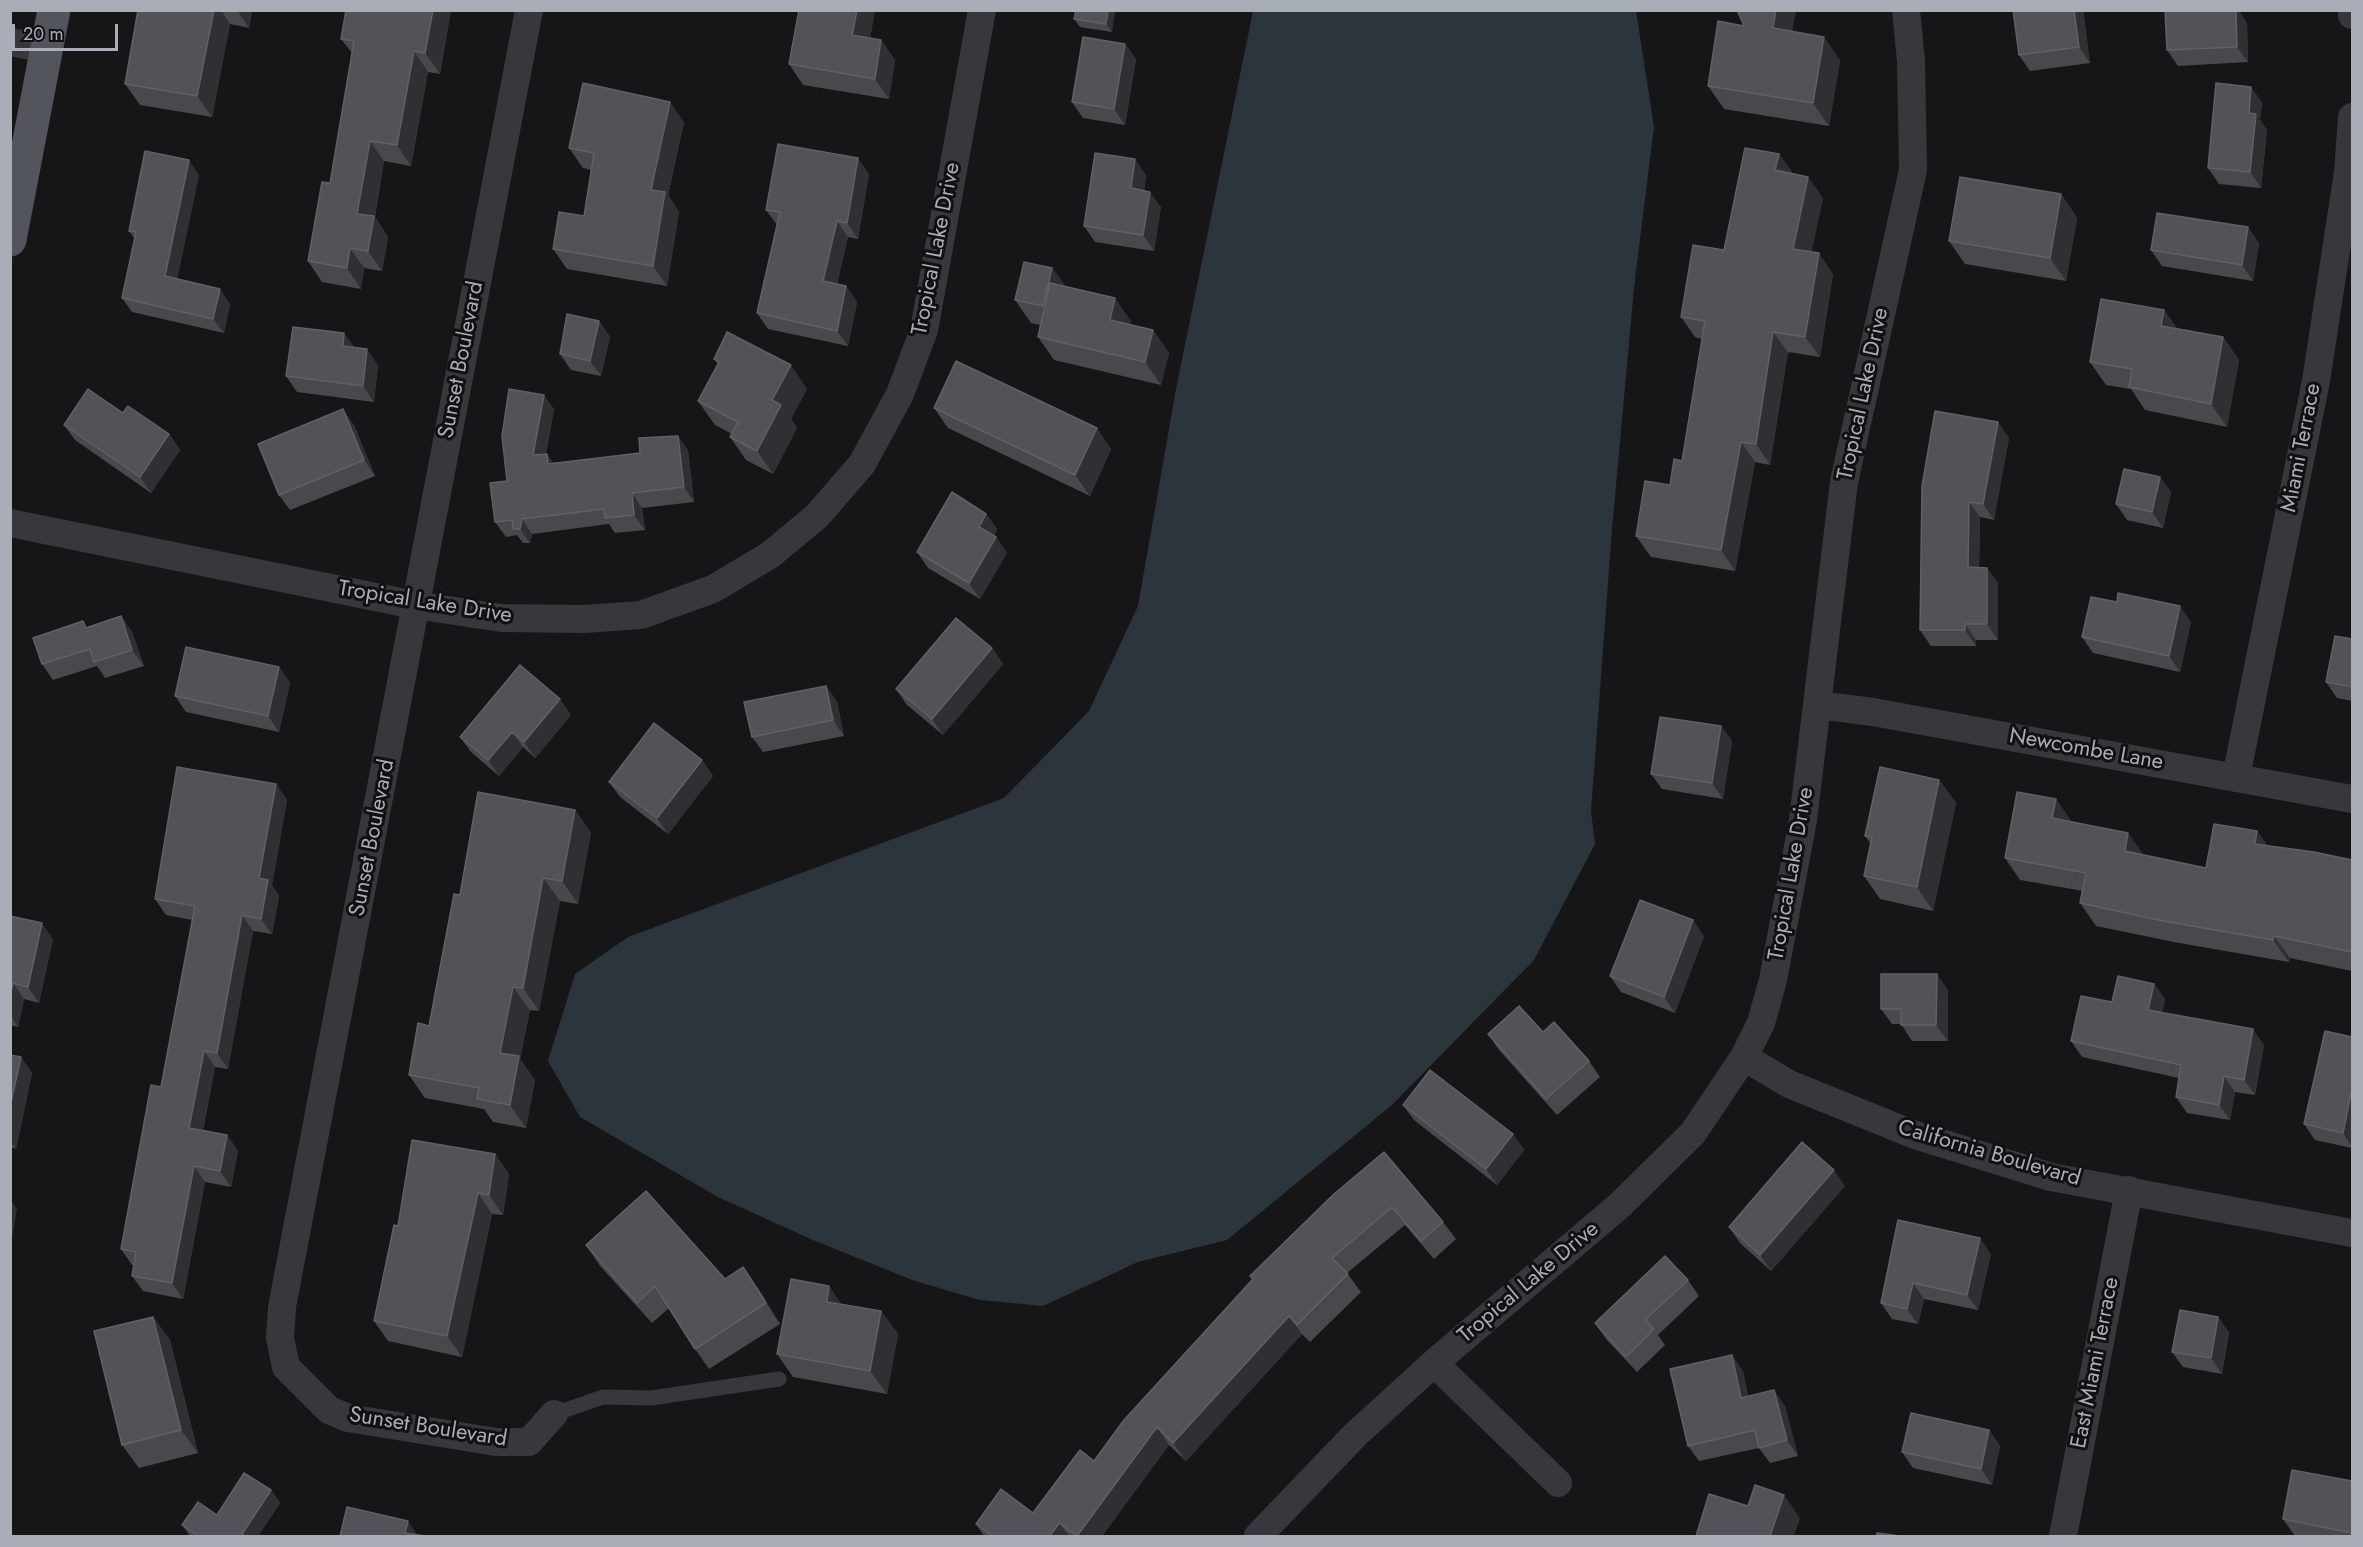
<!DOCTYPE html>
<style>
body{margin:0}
#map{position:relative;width:2363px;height:1547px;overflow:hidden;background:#161618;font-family:Jost,sans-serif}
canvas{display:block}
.frame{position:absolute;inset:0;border:12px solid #a8adb8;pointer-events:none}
.scale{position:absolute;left:12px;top:24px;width:106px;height:27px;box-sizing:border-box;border:3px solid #a8adb8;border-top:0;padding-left:8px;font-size:18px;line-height:21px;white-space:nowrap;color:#a8adb8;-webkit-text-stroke:4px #111113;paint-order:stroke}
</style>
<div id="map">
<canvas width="2363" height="1547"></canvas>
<div class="frame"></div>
<div class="scale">20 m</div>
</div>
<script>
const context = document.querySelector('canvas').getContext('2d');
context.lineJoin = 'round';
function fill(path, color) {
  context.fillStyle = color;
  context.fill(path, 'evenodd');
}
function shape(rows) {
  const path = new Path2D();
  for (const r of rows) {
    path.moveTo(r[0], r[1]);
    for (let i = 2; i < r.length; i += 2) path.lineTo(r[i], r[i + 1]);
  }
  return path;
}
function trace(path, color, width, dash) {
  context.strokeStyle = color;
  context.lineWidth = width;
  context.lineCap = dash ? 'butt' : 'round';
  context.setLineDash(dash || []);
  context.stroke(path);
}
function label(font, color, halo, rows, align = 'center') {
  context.font = font + ' Jost,sans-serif';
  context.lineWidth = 6;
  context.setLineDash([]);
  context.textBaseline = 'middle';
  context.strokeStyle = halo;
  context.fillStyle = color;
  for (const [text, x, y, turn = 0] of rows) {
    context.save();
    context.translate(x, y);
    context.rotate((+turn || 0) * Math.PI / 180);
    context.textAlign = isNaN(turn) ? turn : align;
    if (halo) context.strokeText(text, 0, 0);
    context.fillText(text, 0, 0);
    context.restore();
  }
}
const water = shape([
 [1253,11,1636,11,1654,127,1634,288,1612,529,1591,811,1595,844,1534,960,1392,1105,1227,1240,1138,1262,1043,1306,980,1300,912,1280,813,1240,718,1197,580,1117,548,1061,575,974,628,937,1004,798,1089,711,1138,606,1176,389]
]);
const service = shape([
 [554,1414,603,1397,651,1398,779,1379]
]);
const minor = shape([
 [529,10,282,1307,280,1338,286,1367,329,1410,348,1418,496,1442,529,1442,554,1414],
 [2352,10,2352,15],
 [10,42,47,49],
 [10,523,415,605,501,618,584,619,641,615,713,589,770,555,817,516,862,464,900,394,924,330,982,10],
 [1819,705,1873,712,2352,799],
 [2236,777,2316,381,2348,172,2352,117],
 [1744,1057,1789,1084,1915,1135,2051,1177,2352,1233],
 [1434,1363,1558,1483],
 [1258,1536,1355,1435,1434,1363,1620,1205,1693,1133,1744,1057,1761,1023,1773,980,1803,820,1844,482,1913,170,1911,61,1906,10],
 [2063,1536,2129,1190]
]);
const primary = shape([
 [10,240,54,10]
]);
const wall = shape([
 [138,10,252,10,249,28,230,24,212,117,140,105,125,84],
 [451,10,440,74,428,72,411,166,384,161,375,217,388,237,382,271,364,268,361,289,322,282,308,261,330,183,352,53,341,39],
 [799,10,875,10,870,38,881,40,895,60,889,99,803,85,789,64],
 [1115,10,1112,32,1080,27,1074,19],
 [2013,10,2083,10,2090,63,2030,71,2019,55],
 [2247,23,2248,62,2178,66,2167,50],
 [1744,26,1792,32,1840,60,1829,126,1724,109,1708,86],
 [1125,44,1136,59,1125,125,1083,118,1072,102],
 [2262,102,2260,120,2267,130,2261,188,2219,184,2208,168],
 [684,122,668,195,679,212,667,286,567,269,553,249,584,216,591,170,583,168,569,148],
 [1779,154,1793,174,1823,198,1811,252,1833,274,1820,357,1788,352,1770,465,1755,462,1735,571,1651,557,1636,536,1670,485,1682,461,1702,339,1695,337,1681,317,1724,250],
 [869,174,858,239,848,237,837,284,846,286,857,302,848,346,768,329,757,313,777,225,766,210],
 [199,175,177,279,230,304,224,333,132,312,122,298,135,239,129,231],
 [1146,175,1144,191,1161,207,1154,251,1095,242,1084,226],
 [2061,194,2077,218,2066,281,1965,264,1949,241],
 [2259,243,2253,281,2162,266,2151,250],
 [1052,268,1066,287,1131,321,1130,325,1153,330,1169,353,1161,385,1054,360,1038,337,1040,325,1031,323,1015,300],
 [2164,310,2177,328,2223,337,2239,360,2227,427,2145,410,2131,389,2106,385,2090,362],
 [599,321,610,337,601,376,571,370,560,354],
 [344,333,354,347,378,365,374,402,297,392,286,376],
 [714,359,807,389,791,419,797,428,773,474,746,460,730,437,732,434,715,425,698,401,718,364],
 [934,408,1111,449,1090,496,948,428],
 [554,409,546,454,554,464,688,450,694,502,642,508,645,530,615,533,609,524,532,534,530,543,523,543,517,535,506,537,495,522,507,481],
 [123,413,169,434,180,450,151,493,75,440,64,425],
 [354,425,375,476,290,510,279,495],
 [2009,438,1994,520,1980,517,1979,567,1987,568,1998,583,1998,640,1976,640,1976,646,1931,646,1920,630,1922,486],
 [2160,477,2171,492,2163,528,2127,520,2116,504],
 [986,514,997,529,994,536,996,537,1007,553,980,599,928,568,917,552],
 [121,616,132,632,144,666,105,678,97,666,53,680,42,664,87,627],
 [2191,622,2180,672,2093,653,2082,637],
 [2352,639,2352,701,2337,698,2326,682],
 [992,648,1003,664,943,735,907,705,896,689],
 [279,667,290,683,279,732,186,712,175,696],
 [826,686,837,702,844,736,763,752,752,737],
 [571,715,535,758,523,747,499,776,471,752,460,737],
 [1721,726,1732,741,1723,799,1662,789,1651,774],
 [702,760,713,776,668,834,620,797,609,782],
 [1939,780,1956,803,1933,911,1880,899,1864,876,1871,844,1865,836],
 [276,784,287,800,272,885,279,896,272,934,253,931,228,1069,215,1067,203,1130,227,1135,238,1151,231,1187,205,1182,183,1299,143,1291,132,1276,134,1265,132,1265,121,1249,161,1087,192,920,166,915,155,899],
 [2056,799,2071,821,2144,855,2206,868,2257,831,2267,845,2352,860,2352,971,2290,958,2289,962,2179,943,2096,926,2080,903,2083,891,2020,880,2005,858],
 [575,810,591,833,578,904,560,901,539,1011,530,1010,520,1059,535,1080,526,1128,493,1122,484,1109,425,1098,409,1075,429,1026,460,895],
 [10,916,53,939,39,1003,24,999,18,1027,10,1025],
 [1704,936,1675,1013,1621,992,1610,976],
 [2154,984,2165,999,2162,1013,2264,1045,2255,1095,2235,1092,2230,1120,2187,1113,2176,1097,2179,1078,2082,1057,2071,1041,2112,1002],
 [1948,990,1948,1041,1912,1041,1901,1024,1892,1024,1881,1009],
 [1543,1032,1589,1061,1600,1077,1557,1115,1499,1050,1488,1034],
 [2352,1037,2352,1148,2315,1140,2304,1124],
 [10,1055,21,1057,32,1073,16,1149,10,1147],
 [1403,1105,1513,1134,1524,1150,1497,1185,1414,1120],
 [1384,1152,1443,1222,1456,1239,1434,1259,1405,1225,1347,1273,1361,1292,1310,1342,1302,1334,1186,1461,1169,1445,1102,1536,984,1536,976,1524,1033,1513,1094,1461,1253,1280,1250,1276],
 [495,1154,509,1174,503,1215,492,1214,462,1357,388,1341,374,1321],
 [1845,1186,1771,1271,1740,1243,1729,1227],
 [1898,1220,1991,1254,1978,1310,1924,1299,1918,1324,1892,1319,1881,1303],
 [586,1245,758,1288,780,1324,709,1369,695,1349,669,1308,652,1323,600,1266],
 [1688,1280,1699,1296,1658,1335,1665,1345,1637,1372,1606,1339,1595,1323],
 [842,1304,881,1311,898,1334,887,1394,793,1377,777,1354],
 [153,1317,170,1340,198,1453,139,1468,122,1445],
 [2218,1317,2229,1333,2222,1374,2183,1367,2172,1352],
 [1743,1371,1748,1397,1785,1406,1798,1456,1770,1463,1759,1448,1699,1461,1688,1446],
 [1989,1430,2000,1446,1992,1485,1913,1468,1902,1452],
 [2352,1481,2352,1536,2295,1536,2283,1519],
 [271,1490,280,1503,258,1536,190,1536,182,1525,217,1515]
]);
const shadedWall = shape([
 [214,10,221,10,230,24,212,117,197,96],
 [237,10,252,10,249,28],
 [433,10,451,10,440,74,425,53],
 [857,10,875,10,867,55,852,35],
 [1108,10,1115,10,1112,32,1106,24],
 [1776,10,1796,10,1789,52,1773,28],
 [2074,10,2083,10,2090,63,2079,47],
 [2236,10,2239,10,2247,23,2248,62,2237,47],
 [1824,37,1840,60,1829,126,1813,103],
 [881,40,895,60,889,99,875,79],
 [1125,44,1136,59,1125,125,1114,109],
 [414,51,428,72,411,166,397,145],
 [2251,87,2262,102,2260,120,2267,130,2261,188,2250,172,2249,113],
 [670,102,684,122,668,195,679,212,667,286,653,266,651,190],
 [370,141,384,161,375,217,388,237,382,271,368,251,357,214],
 [1779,154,1793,175,1775,170],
 [858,158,869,174,858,239,847,223],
 [1135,159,1146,175,1142,204,1131,188],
 [189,160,199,175,175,290,165,276],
 [1808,177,1823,198,1808,270,1793,249],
 [1150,192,1161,207,1154,251,1143,235],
 [2061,194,2077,218,2066,281,2050,258],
 [837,221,848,237,834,297,823,281],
 [2248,227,2259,243,2253,281,2242,265],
 [350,248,364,268,361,289,347,268],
 [1819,253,1833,274,1820,357,1805,337],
 [1052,268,1069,291,1060,329,1043,306],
 [846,286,857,302,848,346,837,331],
 [220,289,230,304,224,333,213,319],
 [1115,298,1131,321,1126,343,1110,320],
 [2164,310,2180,333,2161,326],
 [599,321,610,337,601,376,590,361],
 [1153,330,1169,353,1161,385,1145,362],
 [1773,332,1788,352,1770,465,1756,444],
 [344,333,355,349,343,346],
 [2223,337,2239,360,2227,427,2211,404],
 [367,349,378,365,374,402,363,386],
 [791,365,807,389,791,419,797,428,773,474,757,451,772,400],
 [544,395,554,409,543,470,533,455],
 [343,409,354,425,375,476,364,460],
 [1998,422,2009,438,1994,520,1983,504],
 [1097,428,1111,449,1090,496,1075,475],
 [169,434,180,450,151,493,140,477],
 [678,436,688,450,694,502,684,487],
 [1741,442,1755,462,1735,571,1721,550],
 [547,454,557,468,548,464],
 [2160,477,2171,492,2163,528,2152,512],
 [632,493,642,508,645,530,634,515],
 [1969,502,1980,517,1979,583,1968,567],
 [986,514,997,529,990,543,979,527],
 [522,519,532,534,530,543,520,529],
 [996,537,1007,553,980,599,969,583],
 [1987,568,1998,583,1998,640,1987,624],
 [2180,606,2191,622,2180,672,2169,656],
 [121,616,132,632,144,666,132,650],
 [1965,624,1976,640,1976,646,1965,630],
 [992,648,1003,664,943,735,932,719],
 [279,667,290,683,279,732,268,716],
 [826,686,837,702,844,736,833,720],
 [560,699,571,715,535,758,524,742],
 [1721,726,1732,741,1723,799,1712,783],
 [512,732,523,747,499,776,488,760],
 [702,760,713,776,668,834,657,818],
 [1939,780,1956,803,1933,911,1917,887],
 [276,784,287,800,272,885,279,896,272,934,261,919,259,878],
 [2056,799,2071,821,2068,840,2052,818],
 [575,810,591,833,578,904,562,881],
 [2257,831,2273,854,2255,844],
 [2128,833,2144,855,2125,851],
 [543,878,560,901,539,1011,523,988],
 [242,915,253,931,228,1069,217,1053],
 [1693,920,1704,936,1675,1013,1664,997],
 [42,923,53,939,39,1003,28,987],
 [2274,936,2290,958,2289,962,2273,940],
 [1937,974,1948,990,1948,1041,1936,1025],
 [13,983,24,999,18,1027,10,1015,10,996],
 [2154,984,2165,999,2159,1026,2148,1010],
 [513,987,530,1010,520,1059,535,1080,526,1128,510,1105,500,1053],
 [2253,1029,2264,1045,2255,1095,2244,1080],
 [204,1051,215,1067,200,1143,189,1128],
 [21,1057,32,1073,16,1149,10,1141,10,1107],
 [2224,1076,2235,1092,2230,1120,2219,1105],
 [2352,1088,2352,1147,2343,1133],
 [1513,1134,1524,1150,1497,1185,1486,1169],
 [227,1135,238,1151,231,1187,220,1171],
 [495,1154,509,1174,503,1215,489,1195],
 [194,1166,205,1182,183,1299,172,1283],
 [1834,1170,1845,1186,1771,1271,1760,1255],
 [478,1193,492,1214,462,1357,447,1336],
 [10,1199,17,1209,10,1249],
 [1980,1238,1991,1254,1978,1310,1967,1295],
 [743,1267,758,1288,780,1324,766,1303],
 [1913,1283,1924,1299,1918,1324,1907,1309],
 [829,1286,845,1309,827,1302],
 [881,1311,898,1334,887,1394,870,1371],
 [1289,1316,1302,1334,1186,1461,1173,1443],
 [153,1317,170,1340,198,1453,181,1430],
 [2218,1317,2229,1333,2222,1374,2211,1358],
 [1732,1355,1743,1371,1752,1414,1741,1398],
 [1774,1390,1785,1406,1798,1456,1787,1440],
 [1157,1427,1169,1445,1102,1536,1077,1536],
 [1989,1430,2000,1446,1992,1485,1981,1469],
 [271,1490,280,1503,258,1536,244,1536,242,1534],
 [1784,1495,1800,1518,1794,1536,1770,1536],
 [408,1521,418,1536,405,1533],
 [1059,1523,1069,1536,1050,1536]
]);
const building = shape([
 [138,10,214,10,197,96,125,84,138,10],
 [346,10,433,10,425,53,414,51,397,145,370,141,357,214,374,216,368,251,350,248,347,268,308,261,322,182,330,183,354,41,341,39,346,10],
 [799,10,857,10,852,35,881,40,875,79,789,64,799,10],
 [1076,10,1108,10,1106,24,1074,19,1076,10],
 [1737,10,1776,10,1773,28,1824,37,1813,103,1708,86,1718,21,1744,26,1737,10],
 [2013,10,2074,10,2079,47,2019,55,2013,10],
 [2165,10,2236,10,2237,47,2167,50,2165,10],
 [1083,37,1125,44,1114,109,1072,102,1083,37],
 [583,83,670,102,651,190,665,192,653,266,553,249,559,212,584,216,594,153,569,148,583,83],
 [2216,83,2251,87,2249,113,2256,114,2250,172,2208,168,2216,83],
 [778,144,858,158,847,223,837,221,823,281,846,286,837,331,757,313,780,212,766,210,778,144],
 [1745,148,1779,154,1775,170,1808,177,1793,249,1819,253,1805,337,1773,332,1756,444,1741,442,1721,550,1636,536,1645,481,1670,485,1674,459,1682,461,1705,321,1681,317,1693,245,1724,250,1745,148],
 [145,151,189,160,165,276,220,289,213,319,122,298,136,232,129,231,145,151],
 [1095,153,1135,159,1131,188,1150,192,1143,235,1084,226,1095,153],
 [1960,177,2061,194,2050,258,1949,241,1960,177],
 [2157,213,2248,227,2242,265,2151,250,2157,213],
 [1024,262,1052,268,1043,306,1015,300,1024,262],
 [1050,283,1115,298,1110,320,1153,330,1145,362,1038,337,1050,283],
 [2101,299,2164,310,2161,326,2223,337,2211,404,2129,387,2132,369,2090,362,2101,299],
 [567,314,599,321,590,361,560,354,567,314],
 [293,327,344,333,343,346,367,349,363,386,286,376,293,327],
 [727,332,791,365,772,400,781,405,757,451,730,437,738,422,698,401,719,362,714,359,727,332],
 [956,361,1097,428,1075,475,934,408,956,361],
 [88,389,123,413,128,406,169,434,140,477,64,425,88,389],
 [509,389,544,395,533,455,547,454,548,464,640,453,639,438,678,436,684,487,632,493,634,515,605,518,604,509,522,519,520,529,513,529,512,520,495,522,490,483,507,481,502,436,509,389],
 [343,409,364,460,279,495,258,444,343,409],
 [1935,411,1998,422,1983,504,1969,502,1968,567,1987,568,1987,624,1965,624,1965,630,1920,630,1922,486,1935,411],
 [2124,469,2160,477,2152,512,2116,504,2124,469],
 [952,492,986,514,979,527,996,537,969,583,917,552,952,492],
 [2118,593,2180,606,2169,656,2082,637,2091,597,2117,602,2118,593],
 [121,616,132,650,94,662,90,649,42,664,33,638,83,621,86,628,121,616],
 [956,618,992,648,932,719,896,689,956,618],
 [2335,636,2352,639,2352,687,2326,682,2335,636],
 [186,647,279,667,268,716,175,696,186,647],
 [520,665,560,699,524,742,512,732,488,760,460,737,520,665],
 [826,686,833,720,752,737,744,702,826,686],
 [1660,717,1721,726,1712,783,1651,774,1660,717],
 [654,723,702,760,657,818,609,782,654,723],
 [177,767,276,784,259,878,268,880,261,919,242,915,217,1053,204,1051,189,1128,227,1135,220,1171,194,1166,172,1283,132,1276,136,1252,121,1249,151,1085,161,1087,195,906,155,899,177,767],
 [1880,767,1939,780,1917,887,1864,876,1872,837,1865,836,1880,767],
 [478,792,575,810,562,881,543,878,523,988,513,987,500,1053,519,1056,510,1105,477,1099,479,1088,409,1075,418,1023,429,1026,454,894,460,895,478,792],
 [2017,792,2056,799,2052,818,2128,833,2125,851,2206,868,2214,824,2257,831,2255,844,2314,852,2352,860,2352,952,2274,936,2273,940,2163,921,2080,903,2086,873,2005,858,2017,792],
 [1640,900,1693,920,1664,997,1610,976,1640,900],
 [10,916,42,923,28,987,13,983,10,996,10,916],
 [1881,974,1937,974,1936,1025,1901,1025,1901,1009,1881,1009,1881,974],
 [2118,976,2154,984,2148,1010,2253,1029,2244,1080,2224,1076,2219,1105,2176,1097,2181,1065,2071,1041,2081,996,2112,1002,2118,976],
 [1519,1006,1543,1032,1554,1022,1589,1061,1546,1099,1488,1034,1519,1006],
 [2325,1031,2352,1037,2352,1088,2343,1133,2304,1124,2325,1031],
 [10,1055,21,1057,10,1107,10,1055],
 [1430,1070,1513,1134,1486,1169,1403,1105,1430,1070],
 [412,1140,495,1154,489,1195,478,1193,447,1336,374,1321,394,1225,398,1226,412,1140],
 [1802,1142,1834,1170,1760,1255,1729,1227,1802,1142],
 [1384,1152,1443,1222,1421,1241,1392,1207,1332,1258,1348,1274,1297,1325,1289,1316,1173,1443,1157,1427,1077,1536,1059,1523,1050,1536,992,1536,976,1524,1001,1489,1033,1513,1080,1450,1094,1461,1124,1420,1253,1279,1250,1276,1334,1194,1384,1152],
 [646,1191,725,1279,743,1267,766,1303,695,1349,655,1286,637,1303,586,1245,646,1191],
 [1898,1220,1980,1238,1967,1295,1913,1283,1907,1309,1881,1303,1898,1220],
 [1665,1256,1688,1280,1645,1320,1654,1329,1626,1357,1595,1323,1665,1256],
 [791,1279,829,1286,827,1302,881,1311,870,1371,777,1354,791,1279],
 [2180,1310,2218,1317,2211,1358,2172,1352,2180,1310],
 [153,1317,181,1430,122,1445,94,1331,153,1317],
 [1732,1355,1741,1398,1774,1390,1787,1440,1759,1448,1755,1430,1688,1446,1670,1369,1732,1355],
 [1911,1413,1989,1430,1981,1469,1902,1452,1911,1413],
 [2292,1470,2352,1481,2352,1533,2283,1519,2292,1470],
 [244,1473,271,1490,242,1534,245,1536,198,1536,182,1525,198,1502,217,1515,244,1473],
 [1755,1485,1784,1495,1770,1536,1696,1536,1709,1494,1748,1506,1755,1485],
 [347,1507,408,1521,405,1533,425,1536,340,1536,347,1507],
 [1877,1533,1900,1536,1876,1536,1877,1533]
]);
const streetNames = [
 ["Tropical Lake Drive",937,249,-79],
 ["Sunset Boulevard",462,360,-79],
 ["Tropical Lake Drive",1864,394,-78],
 ["Miami Terrace",2302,448,-79],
 ["Tropical Lake Drive",425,603,9],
 ["Newcombe Lane",2086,750,10],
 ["Sunset Boulevard",373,838,-79],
 ["Tropical Lake Drive",1792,874,-80],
 ["California Boulevard",1989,1154,16],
 ["Tropical Lake Drive",1529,1283,-40],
 ["East Miami Terrace",2096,1363,-79],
 ["Sunset Boulevard",428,1428,9]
];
fill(water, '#2c353c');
trace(service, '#37383d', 15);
trace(minor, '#37383d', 28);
trace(primary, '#53555c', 33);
fill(wall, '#47494d');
fill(shadedWall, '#2f3033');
fill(building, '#525359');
trace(building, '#5f6168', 1.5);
label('22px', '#a8adb8', '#111113', streetNames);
</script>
